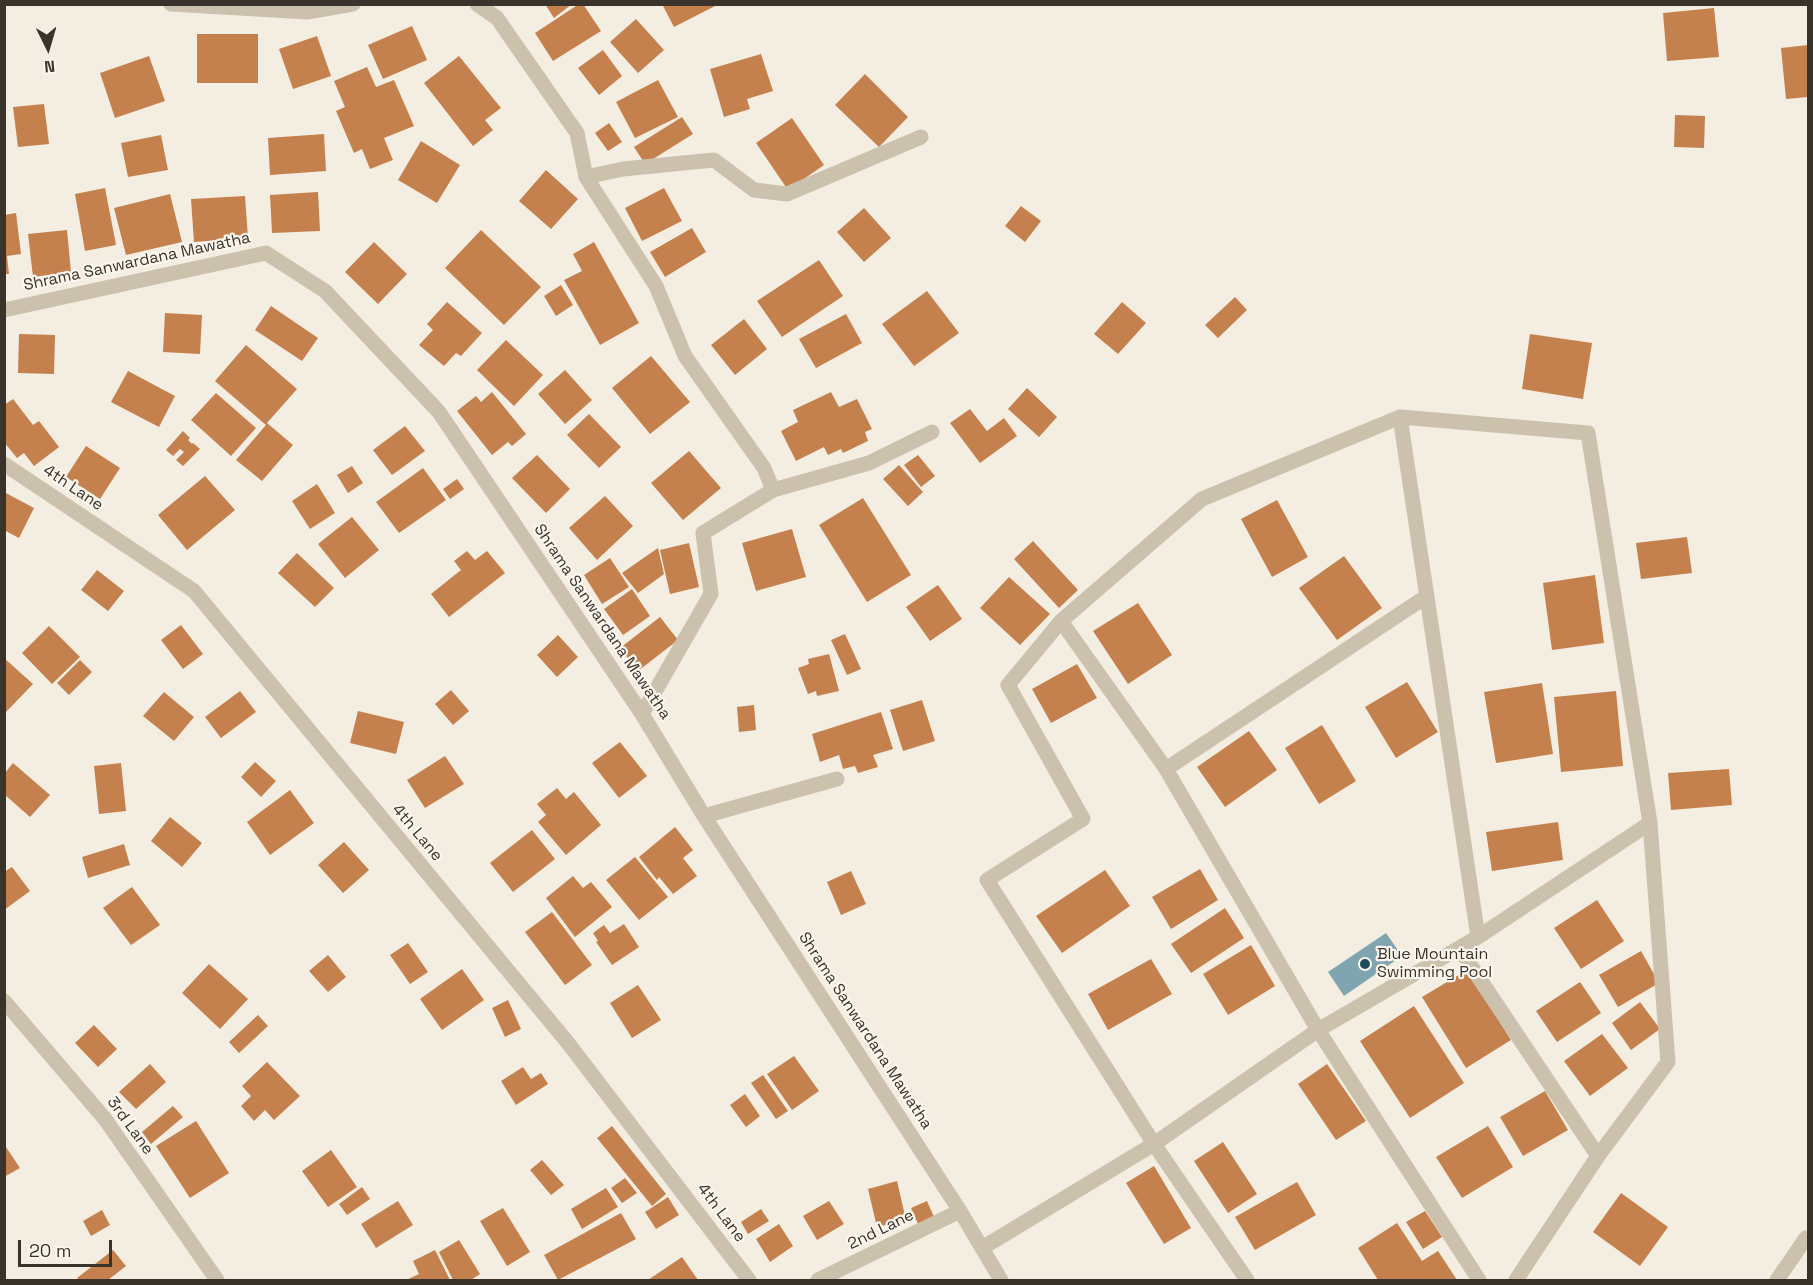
<!DOCTYPE html>
<style>
body{margin:0}
#map{position:relative;width:1813px;height:1285px;overflow:hidden;background:#f3eee1;font-family:"Space Grotesk",sans-serif}
canvas{display:block}
.frame{position:absolute;inset:0;border:6px solid #3a332b;pointer-events:none}
.north{position:absolute;left:18px;top:18px;width:60px;height:60px;-webkit-text-stroke:4px #fbf7ee;paint-order:stroke;rotate:175deg;font-size:16px;font-weight:700;line-height:24px;text-align:center;color:#3a332b}
.north::after{content:'';display:block;margin:auto;width:21px;height:27px;background:#3a332b;clip-path:polygon(50% 0,100% 100%,50% 72%,0 100%)}
.scale{position:absolute;left:18px;top:1240px;width:94px;height:27px;box-sizing:border-box;border:3px solid #3a332b;border-top:0;padding-left:8px;font-size:18px;line-height:21px;white-space:nowrap;color:#3a332b;-webkit-text-stroke:4px #fbf7ee;paint-order:stroke}
</style>
<div id="map">
<canvas width="1813" height="1285"></canvas>
<div class="frame"></div>
<div class="north">N</div>
<div class="scale">20 m</div>
</div>
<script>
const context = document.querySelector('canvas').getContext('2d');
context.lineJoin = 'round';
function fill(path, color) {
  context.fillStyle = color;
  context.fill(path, 'evenodd');
}
function shape(rows) {
  const path = new Path2D();
  for (const r of rows) {
    path.moveTo(r[0], r[1]);
    for (let i = 2; i < r.length; i += 2) path.lineTo(r[i], r[i + 1]);
  }
  return path;
}
function trace(path, color, width, dash) {
  context.strokeStyle = color;
  context.lineWidth = width;
  context.lineCap = dash ? 'butt' : 'round';
  context.setLineDash(dash || []);
  context.stroke(path);
}
function label(font, color, halo, rows, align = 'center') {
  context.font = font + ' "Space Grotesk",sans-serif';
  context.lineWidth = 4.5;
  context.setLineDash([]);
  context.textBaseline = 'middle';
  context.strokeStyle = halo;
  context.fillStyle = color;
  for (const [text, x, y, turn = 0] of rows) {
    context.save();
    context.translate(x, y);
    context.rotate((+turn || 0) * Math.PI / 180);
    context.textAlign = isNaN(turn) ? turn : align;
    if (halo) context.strokeText(text, 0, 0);
    context.fillText(text, 0, 0);
    context.restore();
  }
}
const water = shape([
 [1386,933,1402,956,1344,996,1328,972]
]);
const building = shape([
 [545,4,572,4,554,18],
 [579,4,583,4,601,31,553,61,535,33],
 [662,4,719,4,674,27],
 [1714,8,1719,57,1667,61,1663,13],
 [636,19,664,50,638,73,610,42],
 [412,26,427,60,383,79,368,45],
 [197,34,258,34,258,83,197,83],
 [317,36,331,76,293,89,279,49],
 [1808,45,1808,97,1786,99,1781,48],
 [603,50,622,76,599,95,578,68],
 [761,54,773,91,747,99,750,109,724,117,710,69],
 [149,56,165,101,115,118,100,73],
 [459,56,501,108,485,120,493,130,473,146,424,83],
 [367,67,376,87,394,80,414,126,384,138,393,160,370,169,362,149,354,153,336,111,345,107,334,81],
 [865,74,908,117,879,147,835,105],
 [658,80,678,117,635,138,616,102],
 [44,104,49,144,18,147,13,107],
 [1675,115,1705,116,1704,148,1674,147],
 [682,117,693,134,645,164,634,147],
 [792,118,824,165,788,190,756,143],
 [609,123,622,142,608,151,595,133],
 [324,134,326,171,270,175,268,138],
 [161,135,168,170,128,177,121,143],
 [421,141,460,165,437,203,398,180],
 [546,170,578,199,551,229,519,201],
 [105,188,116,245,85,251,75,194],
 [664,188,682,221,642,241,625,208],
 [318,192,320,231,272,233,270,195],
 [170,194,182,242,126,255,114,208],
 [245,196,248,238,194,242,191,199],
 [1021,206,1041,221,1025,242,1005,226],
 [864,208,891,238,864,262,837,232],
 [16,213,21,254,7,256,9,274,4,274,4,215],
 [692,228,706,252,665,277,650,252],
 [67,230,71,272,33,277,28,234],
 [481,230,541,287,504,325,445,268],
 [374,242,407,274,378,304,345,272],
 [594,242,639,323,600,345,564,280,582,271,573,254],
 [819,260,843,296,782,337,757,301],
 [561,285,573,305,556,316,544,296],
 [927,291,959,333,914,366,882,324],
 [1235,297,1247,310,1218,338,1205,325],
 [447,302,482,333,461,356,456,353,444,366,419,345,433,330,427,324],
 [1122,302,1146,323,1118,354,1094,334],
 [271,306,318,338,302,361,255,330],
 [165,313,202,315,200,354,163,352],
 [846,314,862,343,816,368,799,339],
 [744,319,767,349,735,375,711,345],
 [19,334,55,335,54,374,18,373],
 [1530,334,1592,343,1583,399,1522,389],
 [506,340,543,375,514,406,477,370],
 [246,345,297,389,267,423,293,445,262,481,236,460,266,425,215,381],
 [651,356,690,402,650,434,612,388],
 [565,370,592,400,565,424,538,394],
 [128,371,175,396,159,427,111,402],
 [1027,388,1057,417,1039,437,1008,409],
 [492,392,526,434,512,446,508,442,492,455,457,411,476,396,481,402],
 [831,392,839,407,857,399,872,429,865,432,868,441,843,453,841,449,828,455,824,447,796,461,781,431,798,422,793,410],
 [216,393,256,428,231,456,191,420],
 [13,399,33,425,39,421,59,447,34,466,24,453,17,458,4,442,4,405],
 [970,409,987,431,1004,418,1017,436,980,463,950,423],
 [589,414,621,447,599,468,567,435],
 [405,426,425,451,392,475,373,450],
 [183,431,190,438,188,440,192,444,193,443,200,449,183,466,176,460,184,452,180,449,173,456,166,450],
 [86,446,120,468,100,499,66,477],
 [689,451,721,488,683,520,651,483],
 [537,455,570,489,546,513,512,478],
 [918,455,935,476,921,487,904,465],
 [899,465,923,492,908,506,883,479],
 [352,466,363,483,348,493,337,475],
 [423,468,446,500,399,533,376,502],
 [205,476,235,510,187,550,158,515],
 [457,479,464,489,450,499,443,489],
 [317,484,335,513,310,529,292,501],
 [4,492,34,508,19,538,4,530],
 [605,496,633,526,597,560,569,528],
 [863,498,911,575,867,602,819,525],
 [1277,500,1308,557,1272,577,1241,519],
 [352,517,379,550,345,578,318,544],
 [792,529,806,577,756,591,742,543],
 [1687,537,1692,573,1641,579,1636,543],
 [1033,541,1078,590,1059,608,1014,559],
 [689,543,699,587,670,594,660,550],
 [658,548,664,574,638,593,622,573],
 [467,551,475,560,487,551,505,573,449,617,431,594,461,570,454,561],
 [297,553,334,588,315,607,278,573],
 [1344,556,1382,608,1337,640,1299,588],
 [610,558,629,587,602,604,584,575],
 [97,570,124,591,108,611,81,590],
 [1595,575,1604,643,1552,650,1543,583],
 [1009,577,1050,614,1020,645,980,608],
 [938,585,962,619,930,641,906,607],
 [632,589,650,616,623,635,604,609],
 [1138,603,1172,655,1128,684,1093,631],
 [660,617,678,640,638,671,620,648],
 [181,625,203,654,183,669,161,640],
 [49,626,80,657,52,684,22,653],
 [845,634,861,669,847,675,831,640],
 [558,635,578,657,557,677,537,655],
 [829,654,839,691,817,696,816,691,808,694,798,668,809,664,808,659],
 [4,658,33,684,6,712,4,710],
 [80,660,92,672,69,695,57,683],
 [1077,664,1097,698,1051,723,1032,689],
 [1407,682,1438,732,1396,758,1365,707],
 [1542,683,1553,754,1496,763,1484,692],
 [451,690,469,711,453,725,435,704],
 [240,691,256,712,221,738,205,717],
 [1616,691,1623,766,1561,772,1554,697],
 [164,692,194,717,174,741,143,716],
 [922,700,935,741,903,751,890,710],
 [754,705,756,730,739,732,737,707],
 [358,711,404,722,396,754,350,743],
 [881,712,893,749,873,755,878,767,858,773,855,766,843,769,839,755,820,762,812,734],
 [1322,725,1356,781,1319,804,1285,748],
 [1249,731,1277,770,1225,807,1197,767],
 [620,742,647,776,619,798,592,763],
 [445,756,464,784,425,808,407,780],
 [255,762,276,781,261,797,241,777],
 [13,763,50,795,30,817,5,795,5,773],
 [121,763,126,811,99,814,94,766],
 [1729,769,1732,805,1671,810,1668,773],
 [557,788,566,799,574,792,601,825,566,855,538,822,546,815,537,804],
 [290,790,314,823,270,855,247,822],
 [170,817,202,843,182,867,151,841],
 [1558,822,1563,860,1492,871,1486,832],
 [675,827,693,850,683,858,697,876,673,894,659,877,657,880,639,857],
 [532,830,555,859,513,892,490,863],
 [344,842,369,870,343,893,318,865],
 [124,844,130,865,88,878,82,857],
 [635,857,668,897,639,920,606,880],
 [12,867,30,891,4,910,4,872],
 [1200,869,1218,900,1171,929,1152,897],
 [1105,870,1130,906,1062,953,1036,916],
 [851,871,866,904,841,915,827,882],
 [573,876,583,888,591,882,612,907,575,937,546,898],
 [132,887,160,925,131,945,103,908],
 [1597,900,1624,941,1581,969,1554,928],
 [1225,908,1244,938,1191,973,1171,944],
 [552,912,592,965,565,985,525,932],
 [624,924,639,947,612,965,596,942,598,941,593,933,604,925,610,933],
 [408,943,428,972,410,984,390,955],
 [1251,945,1275,986,1228,1015,1203,974],
 [1641,951,1659,983,1618,1007,1599,975],
 [328,955,346,977,328,992,309,971],
 [1151,959,1172,994,1108,1030,1088,994],
 [209,964,248,999,220,1029,182,993],
 [462,969,484,1000,442,1030,420,999],
 [1467,970,1511,1040,1466,1068,1422,997],
 [1580,982,1601,1013,1557,1042,1536,1011],
 [638,985,661,1020,632,1038,610,1003],
 [508,1000,521,1029,505,1037,492,1008],
 [1640,1002,1660,1029,1631,1050,1612,1023],
 [1414,1006,1464,1083,1410,1118,1360,1041],
 [258,1015,268,1026,239,1053,229,1042],
 [94,1025,117,1049,98,1067,75,1043],
 [1602,1034,1628,1068,1590,1096,1564,1061],
 [794,1056,819,1091,792,1110,767,1074],
 [267,1062,300,1096,274,1120,265,1110,254,1121,241,1106,251,1096,242,1086],
 [150,1064,166,1082,136,1109,119,1092],
 [1327,1064,1366,1121,1336,1140,1298,1084],
 [523,1067,531,1079,541,1073,548,1084,516,1105,501,1081],
 [763,1075,788,1111,776,1119,751,1083],
 [1545,1091,1568,1130,1523,1156,1500,1117],
 [745,1094,760,1116,746,1127,730,1105],
 [173,1106,183,1117,151,1144,142,1132],
 [196,1121,229,1173,190,1198,156,1146],
 [612,1126,666,1194,652,1206,597,1138],
 [1488,1126,1513,1167,1462,1198,1436,1157],
 [1223,1142,1257,1194,1228,1213,1194,1161],
 [4,1144,20,1168,4,1177],
 [331,1150,357,1187,328,1207,302,1171],
 [542,1160,564,1185,551,1195,530,1170],
 [1154,1166,1191,1228,1164,1244,1126,1183],
 [625,1178,637,1193,622,1203,611,1188],
 [897,1181,906,1220,877,1227,868,1189],
 [1297,1182,1316,1215,1255,1250,1235,1217],
 [362,1187,370,1199,347,1215,339,1204],
 [606,1188,618,1207,582,1229,571,1209],
 [1621,1193,1668,1227,1640,1266,1593,1232],
 [668,1197,679,1215,656,1229,645,1212],
 [398,1201,413,1225,376,1248,361,1224],
 [829,1201,844,1224,817,1240,803,1216],
 [927,1201,934,1217,918,1224,911,1208],
 [503,1208,530,1252,507,1266,480,1221],
 [761,1209,769,1221,748,1234,741,1222],
 [102,1210,110,1225,91,1236,83,1221],
 [1425,1211,1442,1237,1423,1249,1406,1222],
 [621,1213,636,1239,558,1280,544,1255],
 [1397,1223,1422,1261,1438,1251,1457,1280,1378,1280,1358,1248],
 [779,1224,793,1246,770,1262,756,1239],
 [459,1240,480,1274,471,1280,453,1280,439,1252],
 [113,1250,126,1266,108,1280,79,1280,77,1278],
 [435,1250,450,1280,406,1280,419,1274,413,1261],
 [682,1257,698,1280,648,1280]
]);
const street = shape([
 [171,4,307,12,353,4],
 [477,4,497,18,577,133,586,177,656,286,685,356,764,468,773,490],
 [586,177,623,169,714,160,754,190,787,194,921,137],
 [4,310,266,253,325,291,439,412,642,714,704,816,960,1211,1001,1280],
 [1400,417,1478,937],
 [4,464,194,591,568,1043,749,1280],
 [1061,621,1166,769,1318,1030,1479,1280],
 [642,714,711,594,703,533,773,490,869,463,932,432],
 [1166,769,1427,596],
 [704,816,837,779],
 [1459,948,1598,1156],
 [4,1001,105,1119,217,1280],
 [982,1248,1154,1144,1318,1030,1478,937,1650,823],
 [818,1280,960,1211],
 [1247,1280,1154,1144,987,880,1083,819,1008,685,1061,621,1202,499,1400,417,1588,433,1650,823,1668,1062,1598,1156,1516,1280],
 [1777,1280,1806,1238]
]);
const markers = [
 [1365,964,6,"#204d5c"]
];
const streetNames = [
 ["Shrama Sanwardana Mawatha",137,262,-12],
 ["4th Lane",73,488,34],
 ["Shrama Sanwardana Mawatha",602,622,56],
 ["4th Lane",417,833,50],
 ["Shrama Sanwardana Mawatha",865,1031,57],
 ["3rd Lane",130,1126,54],
 ["4th Lane",721,1213,53],
 ["2nd Lane",881,1230,-26]
];
const poiNames = [
 ["Blue Mountain",1377,955],
 ["Swimming Pool",1377,973]
];
fill(water, '#80a5b0');
fill(building, '#c5814d');
trace(street, '#ccc1ac', 15);
for (const [x, y, r, color] of markers) {
  const dot = new Path2D();
  dot.arc(x, y, r, 0, 2 * Math.PI);
  context.fillStyle = color;
  context.fill(dot);
  trace(dot, '#fbf7ee', 2);
}
label('16px', '#3a332b', '#fbf7ee', streetNames);
label('16px', '#3a332b', '#fbf7ee', poiNames, 'left');
</script>
